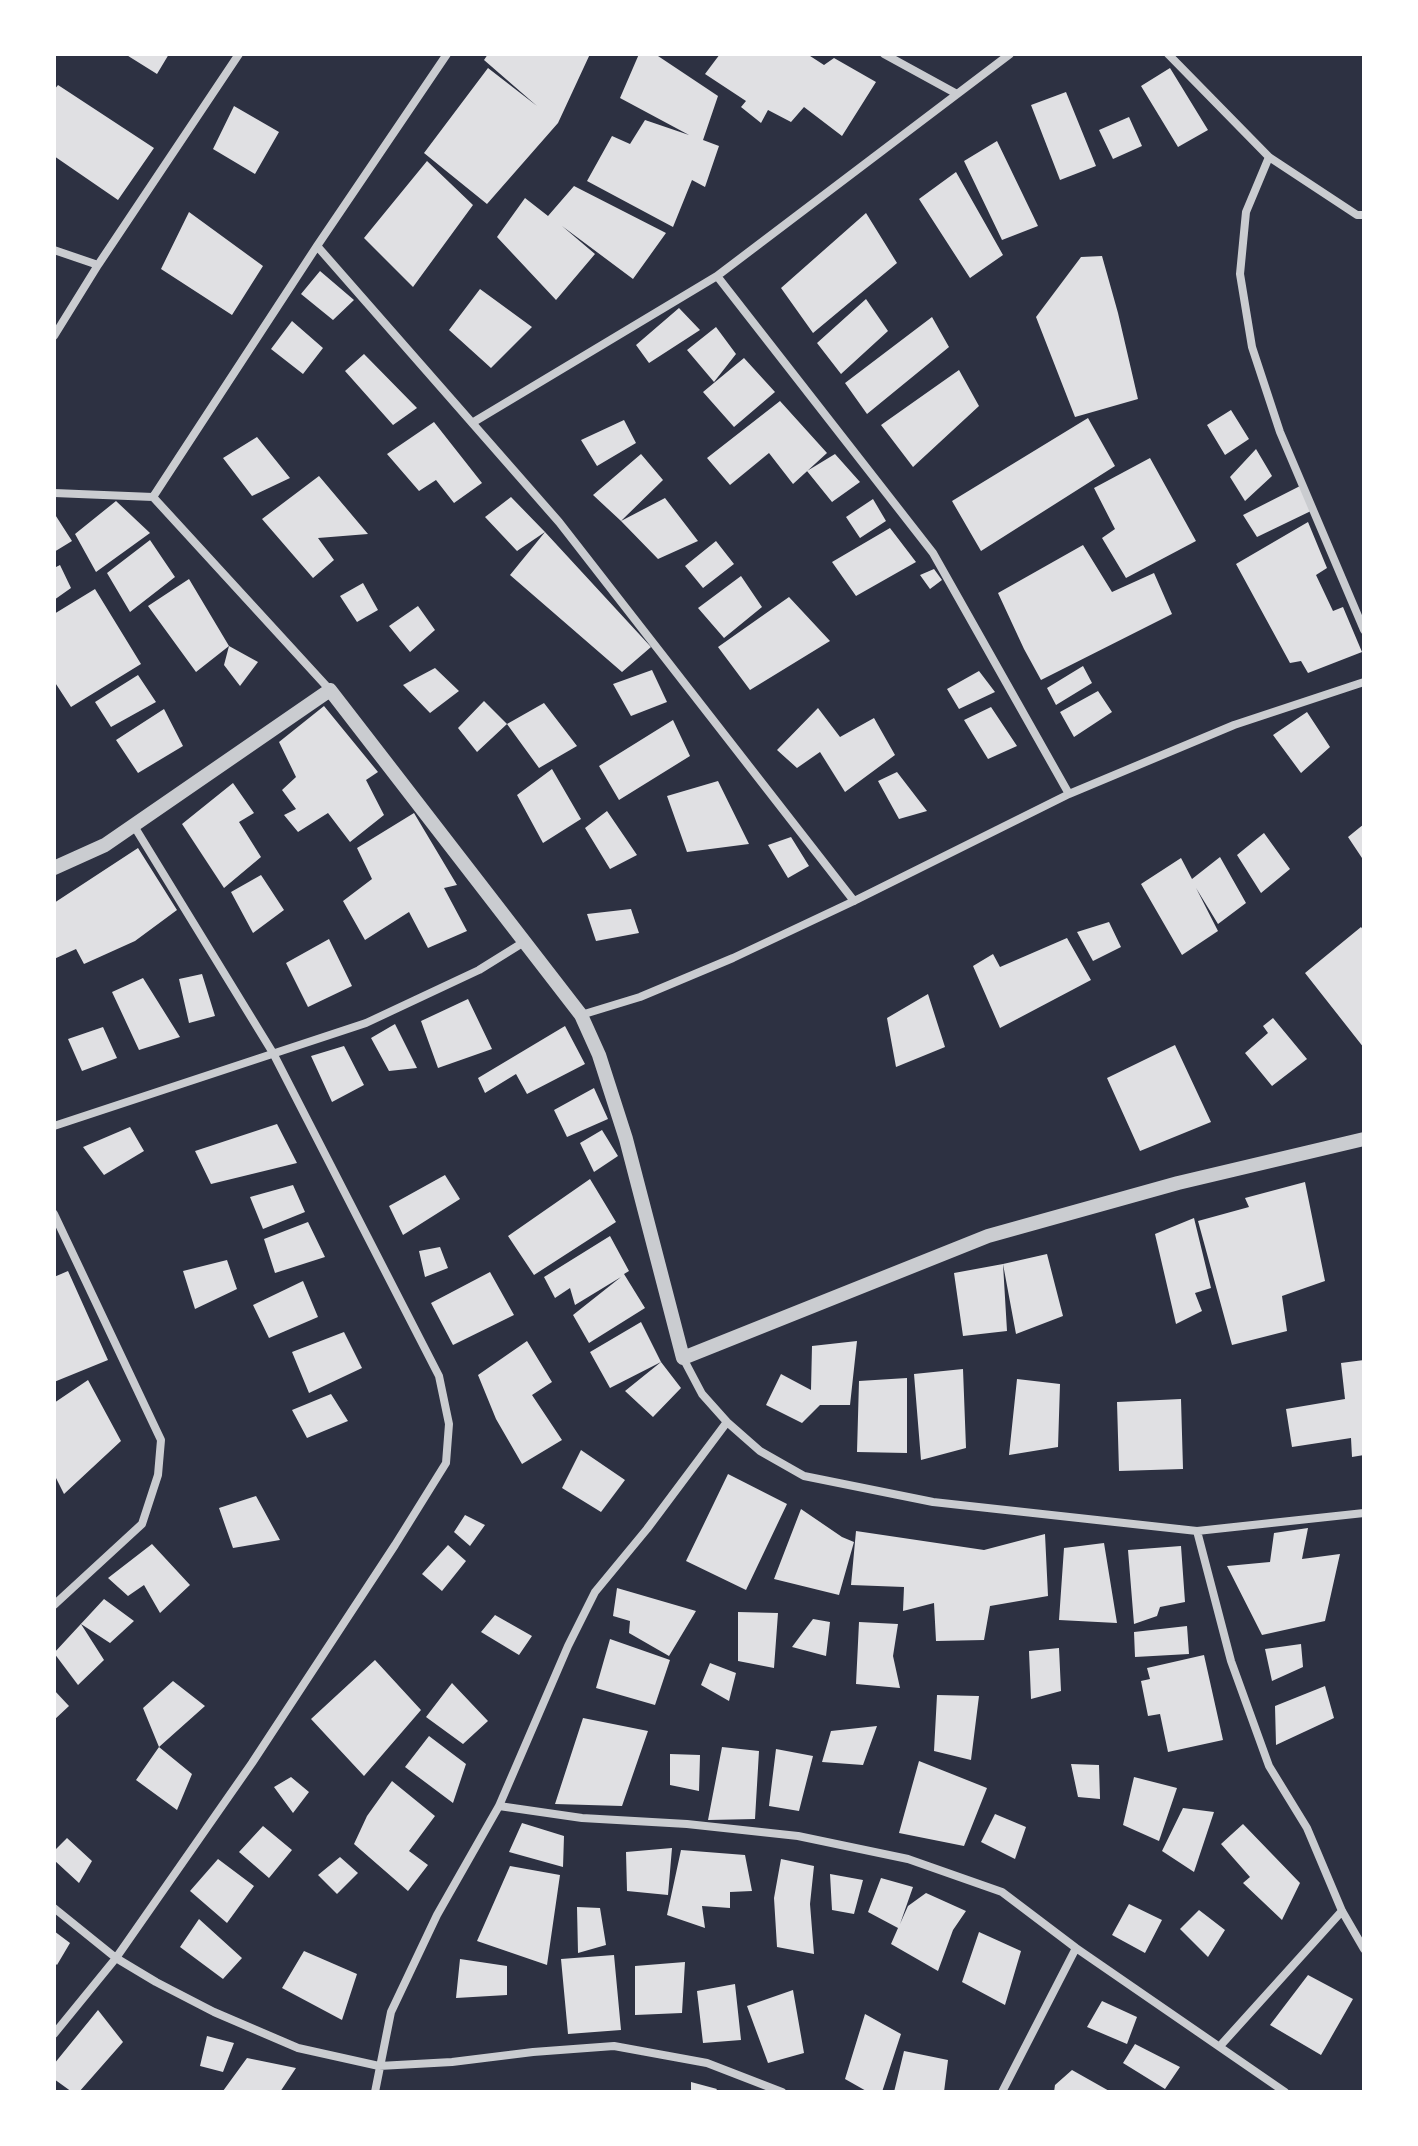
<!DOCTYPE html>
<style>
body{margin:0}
#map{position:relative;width:1418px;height:2146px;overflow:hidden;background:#2d3142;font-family:Raleway,sans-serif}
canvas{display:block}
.frame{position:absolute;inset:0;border:56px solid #fff;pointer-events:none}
</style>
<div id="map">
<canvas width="1418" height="2146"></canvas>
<div class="frame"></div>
</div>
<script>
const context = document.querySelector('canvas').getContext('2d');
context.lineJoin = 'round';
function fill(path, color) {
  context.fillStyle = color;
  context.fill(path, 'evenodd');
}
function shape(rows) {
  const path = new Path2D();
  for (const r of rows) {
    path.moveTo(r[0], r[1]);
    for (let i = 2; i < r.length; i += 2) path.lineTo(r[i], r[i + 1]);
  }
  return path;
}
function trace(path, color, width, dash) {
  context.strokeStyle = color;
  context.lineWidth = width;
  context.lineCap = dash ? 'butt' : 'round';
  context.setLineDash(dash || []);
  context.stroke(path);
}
const building = shape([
 [125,54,169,54,157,74],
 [488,54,590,54,558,123,487,204,424,153,488,68,537,106,484,60],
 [639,54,655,54,718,96,703,140,719,146,705,187,692,180,673,227,587,181,612,136,630,144,645,120,689,135,620,98],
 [720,54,807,54,824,65,834,58,876,82,842,136,804,107,791,122,768,110,761,123,741,107,746,101,705,74],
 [1170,68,1208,130,1178,147,1141,86],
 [58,85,154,148,118,200,54,156,54,90],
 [1066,92,1096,166,1060,180,1031,105],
 [234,106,279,132,255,174,213,149],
 [1129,117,1142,146,1113,159,1099,130],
 [997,141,1038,226,1002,240,964,161],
 [427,161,473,205,413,287,364,238],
 [956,172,1003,255,970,278,919,199],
 [574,186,666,233,633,279,562,226,595,254,556,300,497,237,525,198,548,216],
 [189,212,263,266,232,315,161,269],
 [866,213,897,263,813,333,781,288],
 [1102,256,1118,313,1138,399,1075,417,1036,317,1081,257],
 [320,271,354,300,333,320,301,294],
 [480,289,532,327,491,368,449,330],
 [866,299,888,331,841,374,817,343],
 [679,308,700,330,649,363,636,345],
 [932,317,949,347,867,414,845,383],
 [292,321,323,348,303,374,271,349],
 [716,327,736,354,714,382,687,350],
 [364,354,417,408,393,425,345,371],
 [744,358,775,392,734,427,703,392],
 [959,370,979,406,913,467,881,425],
 [780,401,827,453,793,484,769,453,730,485,707,458],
 [1231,410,1249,439,1225,455,1207,425],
 [1088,418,1115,466,981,551,952,501],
 [624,420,636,443,597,466,581,440],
 [434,422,482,483,454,503,436,480,419,491,387,454],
 [257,437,290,478,252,496,223,458],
 [1256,449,1272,476,1245,501,1230,477],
 [641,454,663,480,621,521,665,498,698,541,658,559,621,521,593,495],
 [835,454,860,482,832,502,807,471],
 [1150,458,1196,541,1126,578,1102,538,1115,529,1094,488],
 [319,476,368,534,318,538,334,560,313,578,262,519],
 [1300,486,1313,510,1257,537,1243,515],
 [511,497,545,532,517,551,485,517],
 [873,499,886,521,860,538,846,517],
 [116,501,150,533,96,572,75,534],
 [54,513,72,541,54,552],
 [1308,522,1327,568,1316,575,1333,611,1343,607,1362,652,1308,673,1301,661,1290,663,1236,564],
 [890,528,916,562,856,596,832,562],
 [545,532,651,647,622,672,510,575],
 [150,540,175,577,130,612,107,573],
 [716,541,734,564,703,588,685,566],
 [1083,545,1112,592,1154,573,1172,614,1041,680,1024,649,998,593],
 [60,565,71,588,54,600,54,568],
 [934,569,942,580,930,589,920,575],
 [741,576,762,607,724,638,698,608],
 [189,579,229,646,258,662,240,686,224,665,229,646,196,672,148,606],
 [363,583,378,610,357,622,340,596],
 [95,589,141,664,71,707,54,681,54,614],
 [789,597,830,641,750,690,718,647],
 [418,606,435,630,410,652,389,626],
 [1083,666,1092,683,1056,705,1047,688],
 [435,668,459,691,430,713,403,685],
 [652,670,667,702,631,716,613,684],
 [979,671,995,692,959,709,947,689],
 [138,675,156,702,111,727,95,702],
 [1098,691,1112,712,1074,737,1060,712],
 [484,701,507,724,477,752,458,728],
 [544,703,577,746,539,768,507,724],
 [324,706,378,772,366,780,384,815,350,842,328,813,298,832,284,815,296,809,282,790,296,777,279,742],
 [991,707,1017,746,988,759,964,720],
 [818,708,840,737,874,718,895,755,845,792,820,752,797,768,777,750],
 [164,709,183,746,138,773,116,740],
 [1307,712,1330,747,1301,773,1273,735],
 [673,720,690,756,619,800,599,766],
 [552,769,581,819,543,843,517,795],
 [897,772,927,811,899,819,878,781],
 [718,781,749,844,687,852,667,796],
 [233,783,254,813,239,822,261,857,224,888,182,824],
 [607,811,637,855,610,869,585,828],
 [414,813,457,885,444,888,467,931,428,948,409,912,365,940,343,901,372,879,357,848],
 [1364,824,1364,861,1348,837],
 [1264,833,1290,869,1261,893,1237,855],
 [791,837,809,866,788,878,768,845],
 [138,848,177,910,135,941,84,964,76,949,54,959,54,903],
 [1220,857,1246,903,1218,924,1196,888,1218,931,1182,955,1141,884,1181,858,1192,879],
 [261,875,284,910,253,933,231,892],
 [631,909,639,933,596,941,587,914],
 [1109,922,1121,947,1093,961,1077,932],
 [1361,927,1364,931,1364,1048,1305,973],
 [1067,938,1091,980,1000,1028,973,966,993,954,1000,967],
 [329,939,352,986,308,1007,286,963],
 [202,974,215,1016,189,1023,179,979],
 [143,978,180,1037,139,1050,112,992],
 [928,994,945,1047,896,1067,887,1018],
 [468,999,492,1049,438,1068,421,1021],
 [1273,1018,1307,1059,1272,1086,1245,1053,1268,1033,1263,1026],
 [395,1024,417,1068,389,1071,371,1038],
 [565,1026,585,1064,527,1094,516,1074,485,1093,478,1078],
 [103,1027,117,1058,82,1071,68,1039],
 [1175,1045,1211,1122,1140,1151,1107,1078],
 [344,1046,364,1085,332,1102,311,1056],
 [594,1088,608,1119,567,1137,554,1110],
 [277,1124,297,1163,211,1184,195,1151],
 [130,1127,144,1151,104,1175,83,1147],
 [602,1130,618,1156,594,1172,580,1143],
 [445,1175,460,1199,403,1235,389,1206],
 [590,1179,616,1222,534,1275,508,1236],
 [1305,1182,1325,1281,1282,1296,1287,1331,1232,1345,1198,1221,1249,1207,1245,1198],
 [293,1185,305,1212,263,1229,250,1197],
 [1194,1218,1211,1288,1195,1293,1202,1311,1176,1324,1155,1234],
 [308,1222,325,1257,275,1273,264,1239],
 [610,1236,629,1271,624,1274,645,1308,589,1343,573,1315,621,1277,575,1305,570,1288,555,1298,544,1277],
 [440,1247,448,1268,425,1277,419,1251],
 [1047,1254,1063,1316,1016,1334,1003,1264],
 [227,1260,237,1289,195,1309,183,1271],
 [1003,1264,1007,1331,963,1336,954,1273],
 [68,1271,108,1360,54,1382,54,1277],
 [490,1272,514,1315,453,1345,431,1303],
 [303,1281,318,1317,269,1338,253,1305],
 [641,1322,661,1362,681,1388,653,1417,625,1391,661,1362,610,1388,590,1352],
 [344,1332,362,1368,309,1393,292,1352],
 [527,1341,552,1382,532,1395,562,1440,522,1464,496,1419,478,1375],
 [857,1341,850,1405,820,1405,802,1423,766,1405,781,1374,811,1390,812,1346],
 [1364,1360,1364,1455,1352,1457,1351,1438,1292,1447,1286,1409,1345,1399,1341,1363],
 [963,1369,966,1448,921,1460,914,1374],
 [907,1378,907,1453,857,1452,859,1381],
 [1017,1379,1060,1384,1058,1447,1009,1455],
 [88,1380,121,1441,64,1494,54,1474,54,1403],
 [331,1394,348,1421,307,1438,292,1410],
 [1181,1399,1183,1469,1119,1471,1117,1402],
 [581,1450,625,1480,601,1512,562,1488],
 [728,1474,787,1504,746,1590,686,1561],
 [256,1496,280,1540,233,1548,219,1508],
 [801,1509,842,1537,854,1542,839,1595,774,1579],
 [465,1515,485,1525,470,1546,454,1532],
 [1308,1528,1302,1559,1340,1554,1325,1621,1262,1635,1227,1566,1270,1562,1274,1533],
 [856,1531,984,1550,1045,1534,1048,1596,990,1606,984,1640,936,1641,934,1603,903,1611,904,1587,851,1585],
 [1104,1543,1117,1623,1059,1620,1064,1548],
 [152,1544,190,1585,160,1613,144,1585,128,1596,108,1578],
 [448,1545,466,1561,442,1591,422,1574],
 [1181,1546,1185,1602,1160,1607,1157,1616,1134,1624,1128,1550],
 [617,1588,696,1611,669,1656,629,1633,630,1621,613,1616],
 [104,1599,134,1621,110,1643,81,1624,104,1660,78,1685,54,1653],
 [738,1612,778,1613,774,1668,738,1661],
 [495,1615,532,1636,519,1655,481,1632],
 [813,1619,830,1622,826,1656,792,1647],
 [859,1622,898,1624,893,1656,900,1688,856,1684],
 [1187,1626,1189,1654,1135,1657,1134,1632],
 [610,1639,670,1660,655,1705,596,1688],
 [1301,1644,1303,1667,1272,1681,1265,1649],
 [1059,1648,1061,1691,1031,1699,1029,1651],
 [1204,1655,1223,1740,1168,1752,1160,1714,1148,1716,1141,1681,1150,1679,1147,1668],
 [375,1660,421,1710,364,1776,311,1719],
 [710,1663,736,1673,729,1701,701,1685],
 [173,1681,205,1706,159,1747,192,1774,177,1810,136,1780,159,1747,143,1708],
 [452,1683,488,1721,463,1744,426,1717],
 [1325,1686,1334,1718,1276,1745,1275,1706],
 [54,1690,69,1706,54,1720],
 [937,1695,979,1696,971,1760,934,1751],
 [583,1718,648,1731,622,1806,555,1804],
 [877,1726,863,1765,822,1762,831,1731],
 [429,1736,466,1764,453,1803,405,1767],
 [722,1747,759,1751,755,1819,708,1820],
 [776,1749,813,1756,799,1811,769,1806],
 [670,1754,700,1755,699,1791,670,1785],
 [919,1761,987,1788,964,1846,899,1833],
 [1071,1764,1099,1765,1100,1799,1078,1797],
 [291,1777,309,1792,293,1813,274,1787],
 [1134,1777,1177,1788,1159,1841,1123,1825],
 [392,1781,435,1816,409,1851,428,1865,408,1891,354,1844,367,1816],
 [1183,1808,1214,1812,1194,1872,1162,1851],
 [995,1814,1026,1827,1015,1859,981,1842],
 [522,1823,564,1836,563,1867,509,1852],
 [1243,1824,1300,1883,1282,1920,1243,1883,1250,1877,1221,1844],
 [263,1826,292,1850,269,1878,239,1852],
 [67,1838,92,1861,79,1883,54,1860,54,1851],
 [672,1848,668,1895,627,1891,626,1852],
 [681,1850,745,1855,752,1891,730,1892,730,1908,702,1906,705,1928,667,1915],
 [340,1857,358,1873,337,1894,318,1875],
 [218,1859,254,1886,227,1923,190,1891],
 [781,1859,814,1866,810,1904,814,1954,777,1947,774,1898],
 [510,1866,560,1875,547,1965,477,1941],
 [830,1874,863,1880,854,1914,832,1910],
 [881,1878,913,1887,900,1924,908,1906,926,1893,966,1911,953,1930,938,1971,891,1944,898,1928,868,1912],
 [1129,1904,1162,1920,1145,1953,1112,1935],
 [577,1907,600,1908,606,1945,578,1953],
 [1199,1910,1225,1930,1208,1957,1180,1929],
 [199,1919,242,1958,223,1979,180,1947],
 [54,1931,70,1943,57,1965,54,1962],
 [979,1932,1021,1951,1005,2005,962,1982],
 [304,1951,357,1974,342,2020,282,1988],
 [614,1955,621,2030,568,2034,561,1959],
 [460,1959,507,1966,507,1995,456,1998],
 [685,1962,682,2013,635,2015,635,1966],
 [1308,1975,1353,1999,1321,2055,1270,2025],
 [735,1984,741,2040,703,2043,697,1991],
 [793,1990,804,2053,768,2063,747,2006],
 [1102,2001,1137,2017,1127,2044,1087,2027],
 [98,2010,123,2042,79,2092,72,2092,54,2079,54,2064],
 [865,2014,901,2034,882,2092,868,2092,845,2079],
 [207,2036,234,2043,223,2072,200,2066],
 [1135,2044,1180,2067,1165,2089,1123,2063],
 [904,2051,948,2060,944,2092,894,2092],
 [247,2058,296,2068,280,2092,223,2091],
 [1072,2070,1111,2092,1054,2092,1055,2085],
 [691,2082,717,2089,715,2092,691,2092]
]);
const minor = shape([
 [884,54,957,94],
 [1168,54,1269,157,1357,215,1364,215],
 [1269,157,1246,212,1240,274,1252,347,1280,432,1364,630],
 [317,246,559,522,854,901],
 [54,250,98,265],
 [717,276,933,553,1069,794],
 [54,336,98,265,239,54],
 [472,423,717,276,1010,54],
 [54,493,153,497],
 [153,497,317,246,447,54],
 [153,497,330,690],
 [581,1015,640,997,733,958,854,901,1069,794,1234,725,1364,682],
 [54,1126,366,1023,479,970,524,942],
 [54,1214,161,1440,158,1475,142,1524,54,1605],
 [683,1358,702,1394,727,1422,760,1451,804,1476,933,1502,1197,1531,1364,1513],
 [1197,1531,1231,1661,1269,1766,1307,1828,1342,1911,1364,1949],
 [499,1806,582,1818,687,1824,798,1836,908,1859,1002,1892,1076,1948,1285,2092],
 [54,1908,116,1958,156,1982,214,2012,298,2048,379,2066,452,2062,533,2052,614,2046,707,2063,782,2092],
 [54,2034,116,1958,252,1763,395,1545,446,1463,449,1424,439,1376,273,1053,134,826],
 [1220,2046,1342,1911],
 [375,2092,391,2012,437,1915,499,1806,568,1646,595,1592,647,1529,727,1422],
 [1002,2092,1076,1948]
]);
const tertiary = shape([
 [54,868,105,845,330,690,581,1015,599,1055,626,1139,683,1358,988,1236,1178,1183,1364,1139]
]);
fill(building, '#e0e0e3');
trace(minor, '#caccd0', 8);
trace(tertiary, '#caccd0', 14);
</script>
